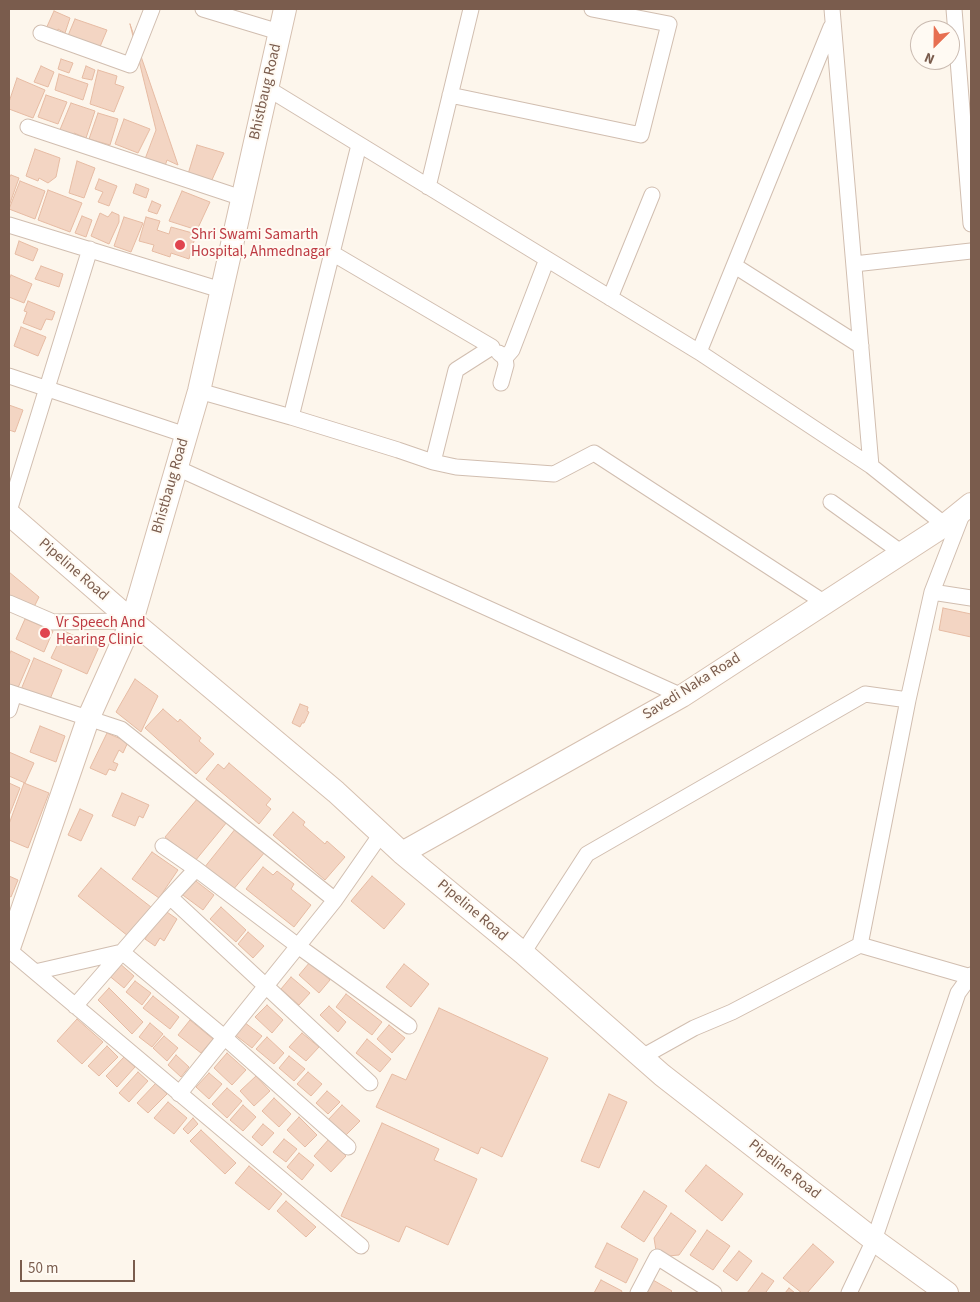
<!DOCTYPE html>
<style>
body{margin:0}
#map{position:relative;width:980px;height:1302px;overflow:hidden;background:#fdf6ec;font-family:"Source Sans 3",sans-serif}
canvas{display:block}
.frame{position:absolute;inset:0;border:10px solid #7a5c4d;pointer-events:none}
.north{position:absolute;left:910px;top:20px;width:50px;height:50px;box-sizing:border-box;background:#fffaf3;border:1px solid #cabbb1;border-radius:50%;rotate:203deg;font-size:14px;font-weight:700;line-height:20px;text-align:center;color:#7a5c4d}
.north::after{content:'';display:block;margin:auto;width:18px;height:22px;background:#e76f51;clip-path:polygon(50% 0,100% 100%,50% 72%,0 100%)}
.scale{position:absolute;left:20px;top:1260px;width:115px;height:22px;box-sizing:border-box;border:2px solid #7a5c4d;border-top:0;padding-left:6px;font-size:15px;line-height:18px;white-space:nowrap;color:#7a5c4d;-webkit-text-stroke:4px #fffaf3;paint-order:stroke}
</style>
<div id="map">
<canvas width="980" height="1302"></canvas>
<div class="frame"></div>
<div class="north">N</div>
<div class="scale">50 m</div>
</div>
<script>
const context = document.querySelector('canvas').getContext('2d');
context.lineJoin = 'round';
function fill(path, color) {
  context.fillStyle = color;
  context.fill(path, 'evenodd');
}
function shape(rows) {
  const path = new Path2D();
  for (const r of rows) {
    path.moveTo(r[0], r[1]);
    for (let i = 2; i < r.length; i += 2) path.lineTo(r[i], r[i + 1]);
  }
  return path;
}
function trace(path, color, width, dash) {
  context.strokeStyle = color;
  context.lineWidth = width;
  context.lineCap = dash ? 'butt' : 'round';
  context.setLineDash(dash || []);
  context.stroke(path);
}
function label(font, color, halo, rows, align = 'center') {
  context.font = font + ' "Source Sans 3",sans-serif';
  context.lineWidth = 4;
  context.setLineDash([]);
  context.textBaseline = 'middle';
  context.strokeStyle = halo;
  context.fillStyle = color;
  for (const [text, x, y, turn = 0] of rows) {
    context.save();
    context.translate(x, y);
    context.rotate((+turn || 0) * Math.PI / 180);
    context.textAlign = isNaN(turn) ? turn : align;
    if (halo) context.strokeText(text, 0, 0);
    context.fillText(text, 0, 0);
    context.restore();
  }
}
const building = shape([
 [54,11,70,18,65,33,58,29,57,33,45,31,54,11],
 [75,19,107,30,99,49,67,38,75,19],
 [130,24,178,165,167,160,165,166,145,159,156,130,130,24],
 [61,59,73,63,69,73,58,69,61,59],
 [41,66,54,72,48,87,34,82,41,66],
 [86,66,95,70,92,80,82,78,86,66],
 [98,70,117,76,115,84,124,87,114,112,90,104,98,70],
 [59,74,88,84,83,100,55,90,59,74],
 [17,78,45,90,33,118,9,109,9,102,17,78],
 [46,95,67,102,58,124,38,117,46,95],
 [71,103,95,111,86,138,74,133,73,136,59,132,71,103],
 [98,113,118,119,110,145,89,139,98,113],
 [124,119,150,129,138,153,115,144,124,119],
 [197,145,224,153,211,182,188,174,197,145],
 [35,149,60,158,56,177,48,183,39,178,38,181,26,176,35,149],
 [77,161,95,168,84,198,69,193,77,161],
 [11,175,19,178,9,206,9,178,11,175],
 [99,179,117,186,109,206,98,202,103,192,95,189,99,179],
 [20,181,45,191,35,219,9,209,20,181],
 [136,184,149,189,146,198,133,193,136,184],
 [48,190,82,203,70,232,38,220,48,190],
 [182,191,210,202,197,230,169,221,182,191],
 [152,201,161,205,157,214,148,211,152,201],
 [112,212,119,215,119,222,109,244,91,236,100,213,108,217,112,212],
 [82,216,92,220,86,237,75,233,82,216],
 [124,217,143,223,131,252,114,246,124,217],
 [146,217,160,221,157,230,169,234,171,227,196,234,189,259,171,253,170,257,152,251,154,245,139,241,146,217],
 [19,241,38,249,33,261,15,254,19,241],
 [41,266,63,274,59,287,35,279,41,266],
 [11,275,32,284,24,303,9,297,9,280,11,275],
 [28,301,55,312,52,320,46,319,41,330,23,323,27,312,24,311,28,301],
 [21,327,46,337,38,356,14,346,21,327],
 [9,405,23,410,15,432,9,430,9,405],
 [9,572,39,597,34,607,9,597,9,572],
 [943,608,971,614,971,637,939,630,943,608],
 [25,619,53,631,44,652,16,639,25,619],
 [64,631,99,647,87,674,51,658,64,631],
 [11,651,30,660,17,690,9,687,9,655,11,651],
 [34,658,62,670,48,704,20,692,34,658],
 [135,679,158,696,141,732,116,712,135,679],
 [300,704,308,707,307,711,309,712,304,723,302,723,300,727,292,723,300,704],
 [163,709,178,722,180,719,201,738,199,741,214,754,196,774,145,728,163,709],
 [40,726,65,736,56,762,30,752,40,726],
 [107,733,128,742,123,753,119,750,113,762,118,764,115,771,109,769,106,775,90,768,107,733],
 [9,752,34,763,25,783,9,776,9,752],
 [229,763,271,799,266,805,271,809,259,824,206,779,218,764,224,769,229,763],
 [9,783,20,788,9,816,9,783],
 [24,783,49,793,28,848,9,840,9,824,24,783],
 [122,793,149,805,143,818,139,816,135,826,112,816,122,793],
 [198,798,227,822,195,861,165,837,198,798],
 [80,809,93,815,81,841,68,835,80,809],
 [293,812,305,822,303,825,325,844,327,841,345,857,325,880,273,835,293,812],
 [236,828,265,852,232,891,204,868,236,828],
 [152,852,178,870,159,898,132,879,152,852],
 [263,867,273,875,277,871,294,884,291,889,311,905,294,927,246,889,263,867],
 [101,868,151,907,128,936,78,896,101,868],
 [9,876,18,880,11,897,9,896,9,876],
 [372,876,405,904,384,929,351,901,372,876],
 [192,878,214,895,203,910,180,893,192,878],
 [221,907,246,930,236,942,210,919,221,907],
 [164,910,177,919,164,941,160,938,155,946,145,939,164,910],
 [248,932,264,946,253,958,238,944,248,932],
 [118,962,134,976,124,988,107,974,118,962],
 [310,962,330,980,319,993,299,975,310,962],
 [404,964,429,984,411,1007,386,987,404,964],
 [291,977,310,993,299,1005,281,989,291,977],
 [135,981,151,993,142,1005,126,992,135,981],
 [109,988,143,1022,132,1034,98,1000,109,988],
 [346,994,382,1022,372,1035,336,1007,346,994],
 [153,996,179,1017,170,1029,143,1008,153,996],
 [267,1005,283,1020,272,1033,255,1017,267,1005],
 [329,1006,346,1022,338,1032,320,1015,329,1006],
 [439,1008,548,1058,502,1157,481,1147,478,1154,376,1107,392,1074,406,1080,439,1008],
 [77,1019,103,1042,82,1064,57,1041,77,1019],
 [190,1020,213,1039,201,1053,178,1035,190,1020],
 [244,1022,262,1036,252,1048,234,1034,244,1022],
 [150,1023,163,1034,152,1047,139,1037,150,1023],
 [389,1025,405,1038,392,1053,377,1039,389,1025],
 [302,1033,319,1047,306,1061,289,1047,302,1033],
 [164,1036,178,1048,167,1061,153,1048,164,1036],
 [267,1037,284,1053,274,1064,256,1049,267,1037],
 [367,1039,391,1059,380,1072,356,1053,367,1039],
 [107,1046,118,1057,99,1076,88,1066,107,1046],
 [227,1053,246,1070,232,1085,214,1068,227,1053],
 [176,1055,189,1067,181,1077,168,1065,176,1055],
 [289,1056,305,1069,294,1081,279,1068,289,1056],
 [124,1057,135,1067,117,1087,106,1076,124,1057],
 [138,1072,148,1081,129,1102,119,1093,138,1072],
 [308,1072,322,1084,311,1096,297,1084,308,1072],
 [209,1073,222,1084,209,1099,196,1087,209,1073],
 [256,1076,270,1091,254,1106,240,1091,256,1076],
 [156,1083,167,1094,148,1113,137,1103,156,1083],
 [227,1088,242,1101,227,1118,212,1104,227,1088],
 [327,1091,340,1102,328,1114,316,1103,327,1091],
 [609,1094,627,1102,599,1168,581,1161,609,1094],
 [274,1098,291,1114,279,1127,262,1111,274,1098],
 [168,1102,187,1118,174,1134,154,1118,168,1102],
 [243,1105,256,1117,243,1131,230,1120,243,1105],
 [342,1105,360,1121,345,1136,328,1120,342,1105],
 [299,1117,317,1135,305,1147,287,1130,299,1117],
 [193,1118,198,1124,188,1134,183,1129,193,1118],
 [382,1123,439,1149,434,1160,477,1179,448,1245,406,1226,399,1242,341,1216,382,1123],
 [263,1124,274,1133,262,1146,252,1137,263,1124],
 [201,1130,236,1163,225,1174,190,1141,201,1130],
 [284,1139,297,1149,286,1162,273,1152,284,1139],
 [329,1139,346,1156,331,1172,314,1156,329,1139],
 [299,1153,314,1165,302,1180,287,1167,299,1153],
 [706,1165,743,1194,722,1221,685,1191,706,1165],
 [249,1166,282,1194,269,1210,235,1183,249,1166],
 [644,1191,667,1206,644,1242,621,1227,644,1191],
 [286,1201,316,1227,306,1237,277,1211,286,1201],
 [671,1213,696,1231,679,1255,657,1257,654,1238,671,1213],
 [707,1230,730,1246,713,1270,690,1255,707,1230],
 [607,1243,638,1259,626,1283,595,1267,607,1243],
 [813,1244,834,1262,807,1293,802,1293,783,1278,813,1244],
 [739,1251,752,1261,737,1281,723,1271,739,1251],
 [762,1273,774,1281,766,1292,768,1293,747,1293,762,1273],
 [601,1280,622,1291,621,1293,594,1293,601,1280],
 [653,1280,672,1291,670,1293,646,1293,653,1280],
 [789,1288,795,1293,785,1293,789,1288]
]);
const street = shape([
 [203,9,279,32],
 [832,9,871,466],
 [954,9,971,224],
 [41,33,130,65,152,9],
 [267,88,699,352,871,466,945,525],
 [450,95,641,135,669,24,592,9],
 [28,127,242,198],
 [428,187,471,9],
 [9,225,221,290],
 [332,253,492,347,456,370,433,462,456,467,554,474,594,453,825,603],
 [854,264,971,251],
 [735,266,861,346],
 [610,298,652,195],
 [699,352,831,27],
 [499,353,505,358,506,365,501,383],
 [505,358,512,350,547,259],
 [9,376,186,435],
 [199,391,291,417,398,450,433,462],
 [291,417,359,145],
 [177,468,682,696],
 [831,502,902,553],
 [9,511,90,249],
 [932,592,971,598],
 [9,603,53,622,132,621],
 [9,692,121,729,335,900],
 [9,710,14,694],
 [163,846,196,869],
 [170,897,196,869,298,946,409,1026],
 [860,945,908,700,932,592,963,512],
 [9,950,361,1246],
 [523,953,587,854,865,694,908,700],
 [35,972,122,952,224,1037,348,1147],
 [75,1006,170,897,370,1083],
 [642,1057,694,1028,732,1012,860,945,971,977],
 [179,1094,335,900,381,834],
 [638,1293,657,1257,714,1293],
 [849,1293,874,1240,958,993,971,975]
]);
const secondary = shape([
 [9,514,132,621,336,792,402,853,523,953,662,1075,874,1240,947,1293],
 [402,853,682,696,945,525,971,504],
 [9,948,88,719,132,621,199,391,285,9]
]);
const markers = [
 [180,245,6,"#e0444e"],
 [45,633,6,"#e0444e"]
];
const streetNames = [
 ["Bhistbaug Road",266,92,-77],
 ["Bhistbaug Road",171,486,-74],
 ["Pipeline Road",73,570,41],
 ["Savedi Naka Road",692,687,-32],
 ["Pipeline Road",472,911,40],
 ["Pipeline Road",784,1170,38]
];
const healthNames = [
 ["Shri Swami Samarth",191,236],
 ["Hospital, Ahmednagar",191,253],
 ["Vr Speech And",56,624],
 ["Hearing Clinic",56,641]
];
fill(building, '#f3d5c3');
trace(building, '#e6bba3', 1);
trace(street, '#d1beb0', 17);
trace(secondary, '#d6c0b0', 24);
trace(street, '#fff', 15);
trace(secondary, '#fff', 22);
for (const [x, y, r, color] of markers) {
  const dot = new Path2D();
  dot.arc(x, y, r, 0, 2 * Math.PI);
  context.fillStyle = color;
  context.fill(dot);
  trace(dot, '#fffaf3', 2);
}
label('15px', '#7a5c4d', '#fffaf3', streetNames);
label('15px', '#be3a42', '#fffaf3', healthNames, 'left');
</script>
